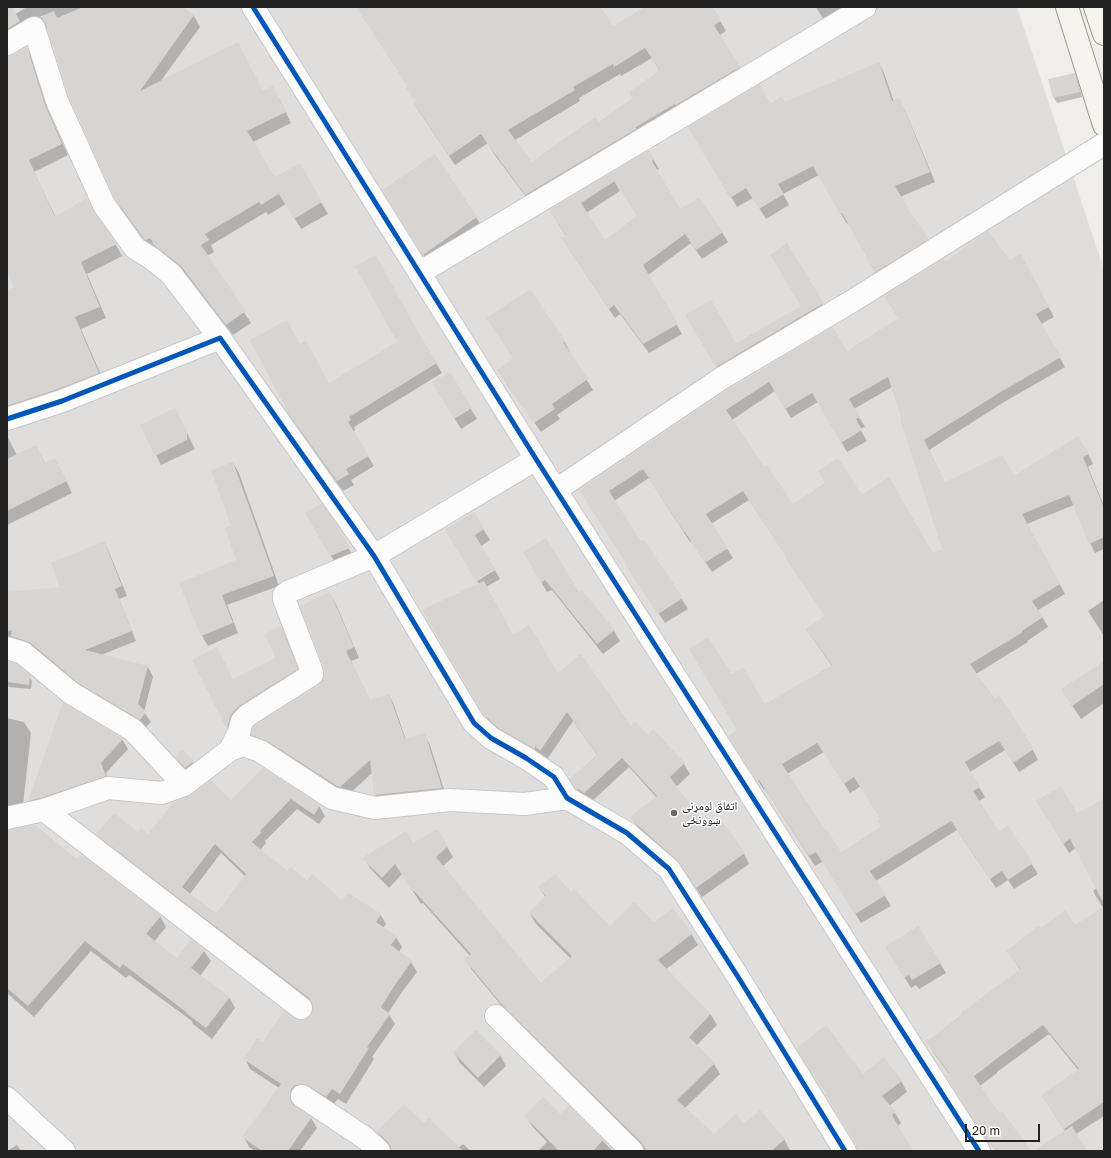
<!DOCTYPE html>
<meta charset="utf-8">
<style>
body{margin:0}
#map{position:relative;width:1111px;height:1158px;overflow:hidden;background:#f0eeeb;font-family:"Golos Text",sans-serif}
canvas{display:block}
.frame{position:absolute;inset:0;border:8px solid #222;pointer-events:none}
.scale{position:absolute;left:965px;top:1124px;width:75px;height:18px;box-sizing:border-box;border:2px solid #222;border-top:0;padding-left:5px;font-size:12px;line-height:14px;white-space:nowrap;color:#222;-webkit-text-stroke:3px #fff;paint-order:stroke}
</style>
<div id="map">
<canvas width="1111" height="1158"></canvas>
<div class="frame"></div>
<div class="scale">20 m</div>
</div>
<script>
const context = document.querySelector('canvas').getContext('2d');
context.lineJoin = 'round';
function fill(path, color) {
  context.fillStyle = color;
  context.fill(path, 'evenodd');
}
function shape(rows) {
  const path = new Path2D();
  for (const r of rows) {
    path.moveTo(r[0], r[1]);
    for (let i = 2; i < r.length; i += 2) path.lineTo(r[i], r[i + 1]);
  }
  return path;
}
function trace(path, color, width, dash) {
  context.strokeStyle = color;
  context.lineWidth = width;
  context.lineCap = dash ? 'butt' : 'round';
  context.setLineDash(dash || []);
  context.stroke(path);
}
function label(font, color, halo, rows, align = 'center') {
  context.font = font + ' "Golos Text","Noto Naskh Arabic",sans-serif';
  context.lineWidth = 3;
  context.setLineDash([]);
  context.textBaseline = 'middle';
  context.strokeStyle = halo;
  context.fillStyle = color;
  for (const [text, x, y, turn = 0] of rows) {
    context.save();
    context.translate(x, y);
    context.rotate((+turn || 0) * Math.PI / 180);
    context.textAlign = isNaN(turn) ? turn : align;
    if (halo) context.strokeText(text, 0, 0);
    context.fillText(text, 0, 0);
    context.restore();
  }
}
const residential = shape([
 [7,7,1017,7,1104,270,1104,1151,7,1151]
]);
const shadow = shape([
 [27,7,181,7,194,16,200,27,160,82,263,92,279,98,291,123,253,142,275,179,299,165,328,214,301,229,286,204,268,215,266,212,211,245,214,252,207,256,251,323,233,335,188,277,162,256,157,248,153,251,151,250,122,210,116,198,48,29,42,26,7,44,7,19],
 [357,7,600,7,613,28,647,7,712,7,726,31,720,35,745,78,532,205,494,154,488,143,455,165,420,113,414,103,416,102,408,86],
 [652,58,660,71,634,98,599,124,532,163,515,140,580,101,579,98,620,74,621,76],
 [816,7,851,7,825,22],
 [26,48,33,59,51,117,68,155,34,172,56,218,97,218,116,245,122,256,87,274,106,318,81,329,105,384,7,420,7,291,15,287,7,268,7,98],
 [879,63,884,73,894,102,899,100,905,110,935,182,900,197,911,216,928,239,934,249,882,281,873,268,867,258,868,258,848,223,847,224,819,175,783,194,789,205,766,219,753,198,737,207,690,127,770,105,785,104],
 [1074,74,1077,79,1082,97,1057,103,1054,98],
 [649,152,659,169,656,170,680,210,722,232,728,242,702,259,691,243,648,275,682,334,649,353,620,314,615,318,568,248,566,236,556,220],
 [615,182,617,182,638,217,605,241,586,213,620,191],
 [391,203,476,217,484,231,431,267],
 [787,245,828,314,722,376,687,315,736,345,802,306],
 [1010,261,1026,265,1054,317,1041,324,1065,367,1004,402,929,450,945,483,1013,477,1088,454,1093,464,1088,467,1104,506,1104,549,1095,553,1090,543,1074,505,1027,524,1065,594,1038,610,1048,627,1027,641,1028,642,976,674,1033,750,1038,760,1019,772,1005,750,970,772,985,797,979,801,998,833,1007,827,1038,874,1014,889,1008,880,996,888,957,830,876,881,891,906,861,923,823,861,815,866,765,789,764,790,735,746,738,730,732,675,765,705,832,666,813,639,807,630,826,616,749,500,711,524,733,558,712,572,691,541,690,542,649,478,614,501,641,543,644,541,688,609,665,623,632,574,627,563,586,500,729,389,847,353,899,319,945,263],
 [892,387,944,550,932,554,861,496,792,506,764,468,732,420,775,391,791,418,818,402,847,452,867,441,860,429,865,427,854,409],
 [824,752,850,793,861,786,882,820,883,827,840,853,787,774],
 [487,318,564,341,570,352,569,352,593,390,557,415,560,419,541,432,504,380,514,359],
 [421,338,442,373,354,427,355,430,353,432,374,466,351,480,354,485,343,491,292,419,300,345,329,384],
 [449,373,477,419,461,429,439,393],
 [175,409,195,449,161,465,156,455],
 [7,436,17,455,36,446,45,463,61,470,72,493,7,525],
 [233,463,239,473,279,586,227,605,238,633,208,646,202,636,181,583,238,560,233,526],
 [306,514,333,522,355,559,337,566],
 [474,514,490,540,481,546,476,579],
 [104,542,109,552,127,596,119,599,136,641,101,655,148,667,153,677,144,712,151,722,145,728,7,640,7,593,62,588],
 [524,552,579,594,614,631,620,641,603,654,552,590,547,592],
 [495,570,500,579,486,587,513,636,558,675,630,727,647,736,653,731,684,764,690,774,676,787,706,826,744,854,749,864,702,897,684,870,642,833,631,817,657,798,629,767,590,803,582,797,571,779,597,755,573,721,546,761,540,754,540,758,491,725,423,610,479,584,477,581],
 [330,594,336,604,359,658,351,661,370,701,389,695,394,705,406,740,424,734,430,745,447,799,381,805,375,795,372,773,346,797,258,745,252,735,320,685,324,679],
 [1104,600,1104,636,1088,611],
 [281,627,286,637,302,679,232,736,194,660,233,680,278,659],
 [1104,662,1104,703,1081,719,1071,704],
 [9,663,29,676,32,681,31,689,9,687,7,683],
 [7,718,24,722,31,733,22,814,7,818],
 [122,739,128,749,106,773,110,786,35,810,30,800],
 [182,751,193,762,199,772,192,778,182,767,176,757],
 [263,769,319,806,325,816,319,824,297,809,265,841,266,843,260,850,287,873,342,901,380,914,386,924,383,928,396,937,402,947,399,952,411,962,417,972,402,992,388,1013,395,1024,372,1057,374,1059,346,1104,338,1099,332,1106,297,1099,295,1105,295,1108,311,1118,317,1128,300,1151,255,1151,249,1147,244,1137,279,1088,250,1069,245,1059,264,1043,300,1021,306,1021,311,1017,314,1009,313,1006,103,845,98,835,139,834,149,835,231,802],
 [221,853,246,877,217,915,190,894],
 [1043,811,1077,814,1104,812,1104,1116,1076,1134,1086,1151,1036,1151,1065,1131,1042,1095,1079,1071,1049,1034,997,1072,997,1073,980,1086,999,1114,1029,1151,996,1151,983,1134,949,1074,933,1052,927,1042,1020,970,1008,951,1040,929,1075,927,1103,908,1093,891,1097,888,1076,848,1069,853],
 [7,831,77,860,160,916,166,927,154,942,177,959,204,951,211,961,200,976,229,997,235,1008,212,1039,193,1024,192,1021,129,975,126,978,91,951,34,1017,7,993],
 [413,845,447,847,453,857,443,866,541,984,570,958,536,924,530,914,546,898,539,887,571,893,610,927,654,924,672,910,692,935,698,945,665,970,711,1015,717,1025,696,1046,714,1064,720,1074,685,1108,714,1135,744,1125,784,1139,790,1150,789,1151,646,1151,511,1017,472,970,466,960,470,956,423,903,421,904,402,874,389,888,370,868,364,858],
 [886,947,940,963,946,973,919,989,916,985,911,988],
 [454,1052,500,1055,506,1066,484,1087,460,1063],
 [804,1059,862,1075,901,1081,907,1092,889,1106,895,1113,901,1123,898,1126,912,1151,858,1151,857,1145,827,1094],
 [569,1107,613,1151,538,1151,547,1142,532,1126,526,1116,560,1116],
 [424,1124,458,1148,463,1144,471,1151,392,1151,384,1143,378,1132],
 [17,1145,21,1151,7,1151]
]);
const building = shape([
 [7,7,12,7,20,21,7,29],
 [83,7,183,7,194,15,140,91,238,42,263,91,273,86,286,112,247,131,275,177,300,163,322,202,294,219,279,194,261,205,259,202,205,234,209,240,201,245,246,311,226,325,181,266,154,245,150,238,146,240,144,239,115,199,69,97,46,24,42,18,39,17,54,11,57,18],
 [356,7,601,7,613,26,645,7,713,7,721,21,714,25,740,67,676,105,675,104,636,127,636,129,525,195,487,143,481,134,449,156,413,102,415,101,405,86,407,85],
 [645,48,660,70,629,92,633,98,599,122,595,117,532,162,508,130,575,90,573,87,613,64,614,67],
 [27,47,45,105,62,144,29,160,55,217,87,198,94,212,117,244,81,262,100,307,75,317,99,373,58,389,7,406,7,290,14,287,7,271,7,56,13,55],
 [879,62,892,101,900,98,930,172,895,186,912,215,929,239,876,272,866,258,867,257,842,213,840,214,813,166,778,184,784,194,759,209,746,188,730,198,688,127,760,84,770,103,782,97,785,102],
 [1075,73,1080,92,1053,98,1048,79],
 [649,150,654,159,652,161,680,209,699,198,723,232,696,250,685,234,643,265,678,324,643,344,614,305,609,309,561,238,566,235,549,210],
 [615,181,637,216,605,240,581,203],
 [435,154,477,217,423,255,382,190],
 [988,231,1010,260,1021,254,1049,307,1036,314,1061,357,999,393,924,440,945,482,1002,455,1014,476,1078,436,1089,454,1083,457,1104,508,1104,537,1089,544,1069,495,1022,514,1060,584,1032,601,1043,617,1022,631,1023,632,970,664,994,698,999,695,1034,749,1013,763,999,741,965,762,980,787,973,791,999,832,1008,826,1033,863,1008,880,1002,871,990,879,951,821,870,871,886,895,855,914,816,852,809,856,759,780,757,781,728,736,737,730,689,649,708,637,732,674,743,667,765,704,832,665,806,629,825,616,786,559,787,558,743,491,706,514,728,548,705,563,685,532,684,532,643,469,609,491,641,541,644,540,683,598,658,614,625,564,626,563,579,490,729,389,833,327,847,351,898,318,884,296,944,259,946,262,976,239],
 [888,377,902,419,900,419,942,549,933,553,889,477,862,495,838,458,818,471,825,483,793,504,767,465,764,467,726,410,769,382,785,409,812,393,841,443,862,430,856,419,860,417,849,399],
 [817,743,844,784,854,777,880,819,878,821,881,827,841,852,827,830,826,831,782,764],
 [787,243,824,303,716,367,685,315,711,300,736,343,801,306,770,255],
 [376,255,419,334,437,363,349,417,351,420,348,422,369,456,346,469,349,474,337,481,285,409,286,408,250,340,287,320,300,344,306,340,329,383,397,342,355,266],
 [530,289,565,341,563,342,588,379,552,404,555,409,534,423,497,370,513,358,486,318],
 [450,372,472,408,454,419,432,382],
 [175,408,187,432,187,440,155,456,140,425],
 [36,445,45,463,55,458,67,481,7,511,7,459],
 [233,462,274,576,222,595,233,623,201,636,179,583,236,560,225,528,231,526,211,470],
 [322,503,334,521,350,548,330,556,305,513],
 [474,512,484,529,475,535,495,569,475,580,445,529],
 [546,538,579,592,582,590,615,630,597,644,545,580,541,583,523,552],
 [104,541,122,586,115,589,132,631,85,650,148,666,138,704,146,712,140,720,78,683,31,643,11,636,12,630,7,631,7,592,60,587,51,563],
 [484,581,513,635,529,625,558,673,581,654,631,726,635,721,648,735,653,729,685,763,670,777,706,825,718,816,745,853,696,888,677,860,635,823,630,817,657,796,622,758,584,793,575,787,570,779,597,755,567,712,540,751,535,746,535,749,498,728,484,715,422,610],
 [330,592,354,647,346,651,370,700,389,694,405,739,425,733,442,788,374,795,370,760,340,787,337,786,267,741,251,735,253,727,256,725,315,688,320,684,323,679,324,672,323,665,300,606],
 [281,626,298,669,239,706,233,712,230,717,227,729,192,660,217,647,233,679,276,658,265,634],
 [8,661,17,664,30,675,29,685,7,682],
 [1104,661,1104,684,1072,706,1061,689],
 [63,702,123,739,101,763,106,776,41,798,28,801],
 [182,750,194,761,185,768,175,757],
 [263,768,320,805,314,815,291,799,260,831,262,832,252,842,287,871,291,867,307,881,312,874,342,900,349,893,381,914,376,922,397,936,391,945,412,961,397,982,381,1007,390,1014,367,1047,369,1048,340,1094,332,1089,326,1097,309,1086,303,1084,296,1085,291,1089,290,1096,291,1102,295,1106,312,1117,288,1151,262,1151,242,1137,281,1084,243,1059,257,1038,263,1042,284,1011,294,1018,299,1020,305,1020,311,1015,313,1009,312,1003,309,998,96,835,114,813,138,832,141,828,148,834,174,802,191,795,211,780,231,800],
 [215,844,246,874,216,914,182,887],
 [1061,786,1077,813,1104,799,1104,904,1070,839,1063,844,1036,801],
 [35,825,77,859,81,854,161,916,146,934,177,958,191,939,205,950,191,968,230,997,206,1028,186,1013,186,1012,123,964,120,968,85,941,28,1006,7,988,7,830],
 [437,829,448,846,436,857,541,983,572,956,529,913,546,896,538,887,555,874,571,892,574,889,610,926,634,902,654,922,673,908,692,934,658,960,711,1014,689,1037,715,1063,677,1100,714,1134,736,1114,744,1124,760,1110,785,1139,771,1151,647,1151,641,1142,504,1007,464,959,471,954,414,891,412,891,395,864,382,878,362,858,406,831,413,843],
 [1104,906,1104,1102,1064,1129,1041,1095,1079,1069,1043,1025,992,1062,993,1062,974,1076,999,1113,1002,1111,1031,1151,996,1151,976,1124,946,1076,949,1073,926,1042,962,1015,961,1013,1020,969,1006,951,1039,926,1041,928,1065,910,1075,925],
 [918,926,941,963,912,980,909,975,904,978,885,947],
 [826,1025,863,1074,884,1057,902,1081,882,1096,896,1112,892,1115,913,1151,857,1151,856,1144,825,1094,826,1093,813,1076,796,1048],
 [476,1030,501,1055,478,1078,453,1052],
 [543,1097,560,1114,569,1106,603,1140,593,1151,559,1151,524,1116],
 [404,1104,424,1123,429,1118,463,1151,391,1151,391,1147,388,1142,377,1132],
 [1072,1126,1087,1151,1034,1151]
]);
const minor = shape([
 [253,7,536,459,979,1151],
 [7,44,34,28,57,101,104,205,135,248,151,258,171,274,220,338],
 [419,273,865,7],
 [7,419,62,401,220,338,374,556,474,723,491,738,526,758,554,777,567,798,627,833,669,869,740,980,845,1151],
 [556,490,722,378,849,303,1104,144],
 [7,648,23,653,71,693,133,730,184,785],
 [230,750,239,732,242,721,248,715,308,677,312,674,311,669,284,599,284,595,288,592,374,556,536,459],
 [44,810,301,1008],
 [7,818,44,810,108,788,162,793,184,785,230,750,243,745,260,751,332,798,375,808,450,800,525,804,567,798],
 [496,1016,632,1151],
 [302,1096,365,1138,379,1151],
 [7,1098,64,1151]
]);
const secondary = shape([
 [1067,7,1104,125],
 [1095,7,1104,34]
]);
const cycleway = shape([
 [253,7,536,459,979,1151],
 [7,419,62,401,220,338,374,556,474,723,491,738,526,758,554,777,567,798,627,833,669,869,740,980,845,1151]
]);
const markers = [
 [674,813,4,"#6a6968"]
];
const poiNames = [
 ["اتفاق لومړنی",682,806],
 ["ښوونځی",682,820]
];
fill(residential, '#dfdedc');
fill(shadow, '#0003');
fill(building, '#d7d4d2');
trace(minor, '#c9c8c7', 24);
trace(secondary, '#999a82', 24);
trace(minor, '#fdfcfc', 22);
trace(secondary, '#f4f4ed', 22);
trace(cycleway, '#0057b8', 5);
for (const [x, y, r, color] of markers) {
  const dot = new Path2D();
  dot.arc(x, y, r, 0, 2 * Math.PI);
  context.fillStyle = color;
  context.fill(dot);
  trace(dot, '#fff', 1.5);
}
label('12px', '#222', '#fff', poiNames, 'left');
</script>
